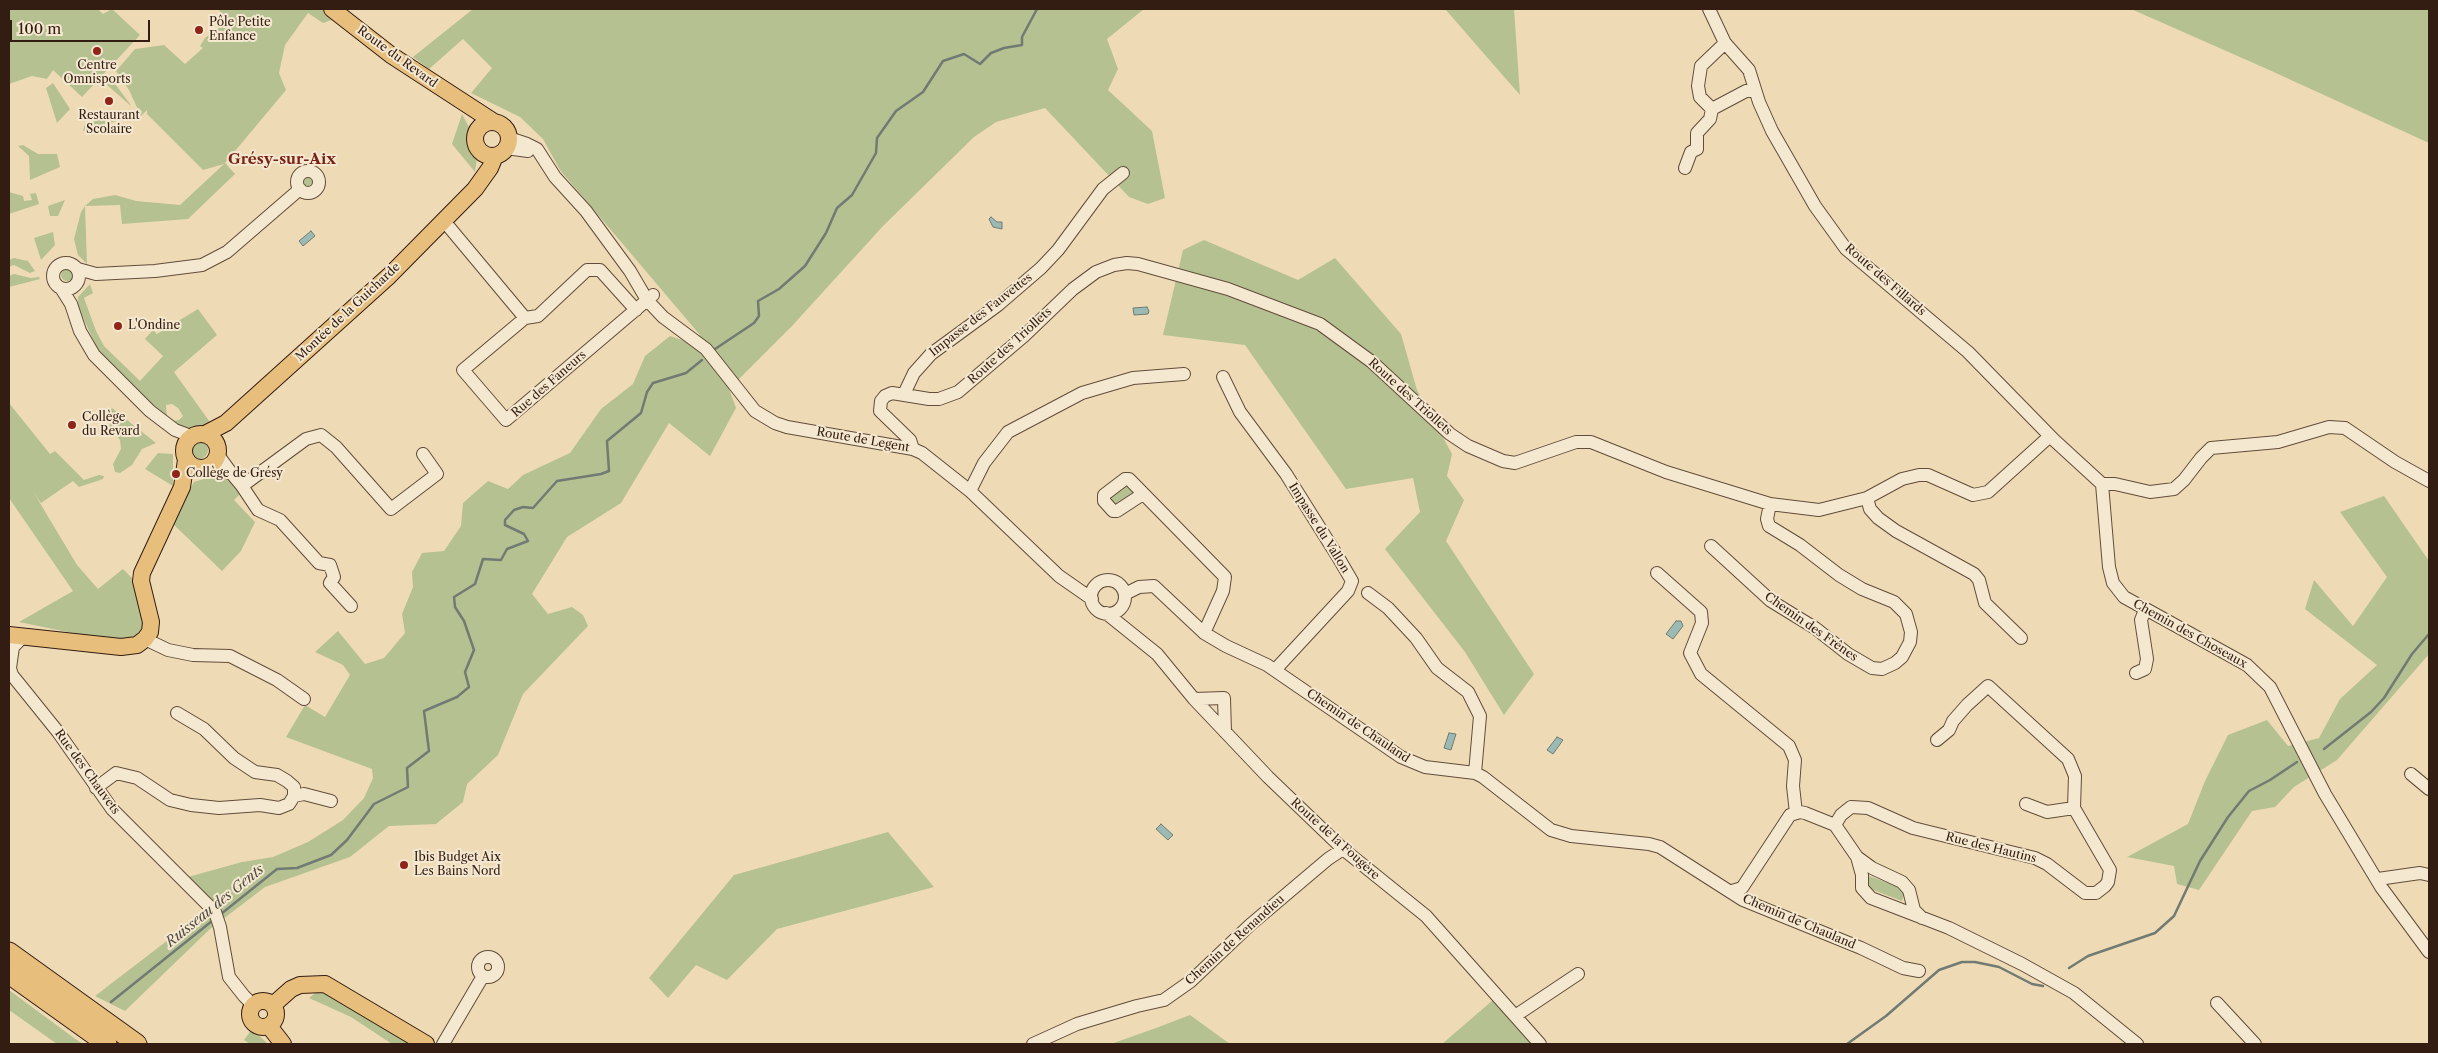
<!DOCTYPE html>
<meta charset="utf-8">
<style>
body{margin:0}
#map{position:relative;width:2438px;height:1053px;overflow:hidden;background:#eedbb6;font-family:"Libre Caslon Text",serif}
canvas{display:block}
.frame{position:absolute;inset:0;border:10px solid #331c11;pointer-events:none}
.scale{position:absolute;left:10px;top:20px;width:140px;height:22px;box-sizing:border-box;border:2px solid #331c11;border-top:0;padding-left:6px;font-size:15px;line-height:18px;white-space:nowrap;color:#331c11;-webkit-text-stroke:4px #f4e8d0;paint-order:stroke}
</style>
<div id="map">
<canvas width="2438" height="1053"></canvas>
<div class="frame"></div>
<div class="scale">100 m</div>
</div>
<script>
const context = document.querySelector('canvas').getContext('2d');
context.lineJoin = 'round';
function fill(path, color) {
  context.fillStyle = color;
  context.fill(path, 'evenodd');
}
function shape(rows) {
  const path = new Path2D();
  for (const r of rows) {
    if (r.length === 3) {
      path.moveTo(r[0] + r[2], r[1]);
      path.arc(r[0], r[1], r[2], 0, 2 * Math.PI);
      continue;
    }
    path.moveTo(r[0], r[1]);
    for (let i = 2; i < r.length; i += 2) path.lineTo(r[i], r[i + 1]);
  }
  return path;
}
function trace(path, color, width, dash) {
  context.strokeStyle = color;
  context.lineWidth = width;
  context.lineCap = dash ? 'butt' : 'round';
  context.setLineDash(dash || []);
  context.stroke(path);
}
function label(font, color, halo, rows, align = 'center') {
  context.font = font + ' "Libre Caslon Text",serif';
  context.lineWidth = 4;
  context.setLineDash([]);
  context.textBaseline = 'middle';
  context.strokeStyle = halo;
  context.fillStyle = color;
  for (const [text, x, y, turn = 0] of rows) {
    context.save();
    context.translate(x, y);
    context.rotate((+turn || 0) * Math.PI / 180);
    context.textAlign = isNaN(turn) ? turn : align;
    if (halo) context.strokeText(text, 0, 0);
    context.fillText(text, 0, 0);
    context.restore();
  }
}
const green = shape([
 [9,9,98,9,103,14,112,9,140,35,82,97,53,70,47,79,32,76,9,84],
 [218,9,322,9,335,19,323,23,308,13,285,45,279,73,286,90,225,163,235,174,188,219,122,224,120,205,85,206,87,264,78,255,74,239,81,212,85,206,93,199,115,195,136,201,180,205,224,164,203,170,147,114,147,110,141,116,129,90,116,71,135,49,164,45,185,64,203,48,200,46,205,38,228,21],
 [473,9,1144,9,1107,39,1118,69,1108,90,1152,131,1165,198,1148,204,1129,197,1045,108,996,122,974,137,884,225,792,326,729,389,736,408,710,456,669,423,621,503,567,537,532,594,548,614,572,607,583,615,588,626,523,694,498,755,467,784,463,802,436,824,389,826,350,857,265,887,210,929,125,1011,95,996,215,904,188,877,242,862,273,857,308,842,343,820,364,798,373,778,372,769,286,737,305,705,325,717,350,675,343,665,315,652,338,631,365,664,384,658,405,633,402,614,413,587,412,572,422,553,444,551,461,526,463,503,488,481,508,489,523,475,570,453,601,409,633,384,645,356,670,336,691,343,700,335,560,170,543,139,520,117,471,93,492,68,463,39,429,69,413,57],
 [1445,9,1514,9,1520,95],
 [2131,9,2429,9,2429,143,2267,69],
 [110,77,130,104,131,106,106,84],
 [53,83,70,109,57,123,46,88],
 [462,114,471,131,471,143,477,158,475,172,452,144],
 [115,115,116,121,83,131,85,124],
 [23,145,38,154,57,154,60,167,30,180,29,156,18,146],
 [308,182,7],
 [9,192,23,196,24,201,32,200,30,194,36,193,39,204,9,214],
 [65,200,58,216,50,216,48,206],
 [53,232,55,245,41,260,34,238],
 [1204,240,1298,280,1335,258,1401,334,1417,390,1452,454,1447,476,1464,500,1446,541,1534,674,1504,715,1465,652,1385,549,1420,512,1413,478,1346,489,1245,345,1163,335,1183,250],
 [14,258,28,261,35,271,30,273,14,265,9,267,9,260],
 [67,275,6],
 [14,274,31,278,39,277,40,279,9,287,9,276],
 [90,284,93,293,84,298,96,331,104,346,140,381,163,356,145,339,153,330,157,334,198,309,217,335,174,372,212,425,195,430,184,428,173,421,179,420,183,416,178,408,172,404,166,405,167,417,117,372,97,348,78,307,78,297],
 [9,403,50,454,55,451,84,480,99,475,104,476,103,479,79,487,73,481,41,503,34,493,77,565,98,589,123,569,136,582,143,630,133,639,101,639,19,622,73,591,9,498],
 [112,408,156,443,142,449,132,465,120,473,115,472,113,464,121,449,120,440,109,426,115,417,109,411],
 [199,450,9],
 [158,453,173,454,173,486,145,469],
 [210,477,229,480,242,492,234,500,255,522,241,551,222,571,171,522,194,482],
 [1127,485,1133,491,1132,496,1116,505,1111,503,1109,499],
 [2384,496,2429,561,2429,654,2337,760,2294,787,2275,807,2252,811,2199,890,2177,884,2174,866,2127,857,2188,824,2205,781,2228,735,2267,720,2288,746,2319,738,2340,699,2377,665,2305,609,2314,580,2353,626,2387,577,2340,512],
 [888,832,934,887,777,929,727,980,696,965,668,998,649,978,734,875],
 [1869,876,1902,888,1904,894,1902,901,1868,888],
 [9,990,74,1038,83,1044,57,1044,9,1010],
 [318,991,326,994,415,1044,392,1044,351,1017,309,998],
 [1493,1000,1533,1044,1442,1044],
 [1190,1015,1230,1044,1111,1044,1156,1028],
 [252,1029,268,1044,250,1044,244,1040]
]);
const water = shape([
 [991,217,997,222,1002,222,1002,229,993,227,989,219,991,217],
 [311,231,315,236,303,246,299,241,311,231],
 [1147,307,1149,311,1148,314,1134,315,1133,308,1147,307],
 [1676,621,1681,621,1683,626,1673,639,1666,634,1676,621],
 [1449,733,1456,734,1451,750,1444,748,1449,733],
 [1557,737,1563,740,1553,754,1547,750,1557,737],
 [1161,824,1173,835,1168,840,1156,829,1161,824]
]);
const stream = shape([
 [715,349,754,323,759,316,758,301,779,289,805,266,826,233,837,208,852,195,876,153,877,138,896,111,923,92,943,61,964,54,980,64,991,53,1004,48,1022,45,1022,37,1037,9],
 [2324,749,2371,712,2384,698,2412,654,2429,634],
 [221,914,277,869,297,868,331,855,347,840,374,804,408,787,407,768,429,751,424,711,457,697,469,687,465,672,474,650,464,621,455,607,454,597,475,584,483,559,501,560,507,549,528,541,524,534,505,525,505,520,514,510,523,507,533,508,557,481,601,474,609,471,607,441,641,413,647,392,653,383,686,373,702,360],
 [2069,968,2088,956,2155,933,2174,916,2200,861,2228,817,2249,791,2270,780,2297,762],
 [111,1002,212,921],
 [1847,1044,1886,1016,1939,970,1962,962,1975,962,1999,967,2032,984,2043,986]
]);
const minor = shape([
 [1709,9,1725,43,1749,70,1759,102,1772,131,1815,206,1846,249,1968,352,2054,440,2102,484],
 [1725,43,1701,66,1698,86,1700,97,1712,109,1746,91,1755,90],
 [509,138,527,144,537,149,555,177,586,211,630,271,647,300,663,317,706,349,755,411,775,423,787,427,913,449,922,453,970,491,1059,576,1092,599],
 [506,148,528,151],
 [1685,168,1691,152,1697,149,1697,133,1710,119,1712,109],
 [308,182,11],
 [444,221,525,318,463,370,506,420,653,295],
 [66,276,13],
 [78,269,96,274,155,271,202,265,227,252,300,189],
 [61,288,71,304,80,331,94,355,150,411,175,430,191,436],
 [525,318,538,316,587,270,600,270,636,310],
 [1223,377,1240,412,1286,474,1338,557,1352,581,1348,591,1275,670],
 [904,394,914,373,931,354,998,305,1041,268,1058,250,1103,189,1123,173],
 [913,449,910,440,880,411,881,401,885,396,892,393,929,399,939,399,958,392,1024,336,1073,289,1096,272,1114,265,1127,263,1138,264,1228,289,1320,324,1372,362,1450,434,1468,446,1503,461,1515,463,1576,442,1591,442,1666,472,1770,504,1819,510,1867,498,1902,479,1919,475,1928,475,1973,495,1988,492,2050,436],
 [218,455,232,474],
 [209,466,232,474,242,486,258,510,280,520,319,563,330,565,334,577,330,583,351,606],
 [2102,484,2109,567,2113,583,2124,597,2247,665,2270,687,2325,794,2381,887,2429,952],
 [2102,484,2115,484,2150,492,2174,489,2184,480,2201,458,2211,448,2278,442,2329,427,2345,428,2395,462,2429,481],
 [242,486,306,439,321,435,336,447,391,509,437,474,423,454],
 [970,491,984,463,1008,432,1082,393,1133,378,1184,374],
 [1143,494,1117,511,1113,511,1104,501,1104,495,1125,479,1129,479,1225,577,1223,591,1204,633],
 [1867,498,1870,509,1878,518,1896,531,1974,574,1979,580,1985,603,2021,638],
 [1711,546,1771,601,1815,628,1848,654,1872,668,1882,669,1895,663,1902,657,1910,642,1911,632,1906,614,1894,602,1862,589,1839,575,1800,545,1769,526,1767,519,1770,504],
 [1657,573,1701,612,1702,623,1690,653,1701,674,1789,746,1795,760,1793,786,1796,813],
 [1108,597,17],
 [1368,593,1388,608,1416,638,1437,668,1468,692,1480,716,1475,773],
 [1125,594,1139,587,1154,586,1204,633,1226,646,1267,665,1401,757,1425,767,1475,773,1483,777,1551,830,1571,836,1649,844,1660,847,1743,900,1861,948,1903,968,1919,971],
 [1106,613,1157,654,1194,699,1268,777,1343,849,1426,916,1540,1044],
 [145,639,168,650,193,655,230,656,277,680,304,699],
 [9,665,12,675,58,732,112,809,215,912,220,927,229,977,244,996,253,1005],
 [10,668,13,647,23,637],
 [2136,673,2145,669,2147,659,2141,620,2145,610],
 [1194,699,1224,698,1225,732],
 [2411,774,2429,789],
 [96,788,116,773,137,778,170,800,191,805,219,808,260,805,279,808,289,804,294,796,294,787,287,781,277,775,255,772,234,758,204,729,177,713],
 [294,796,304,794,331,801],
 [2026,804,2047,812,2074,808],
 [1835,825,1841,815,1851,807,1868,808,1913,828,2035,858,2047,864,2085,893,2096,893,2105,886,2108,882,2110,870,2074,808,2075,776,2068,759,1988,686,1967,705,1953,721,1949,730,1937,740],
 [1835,825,1857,857,1872,868,1902,882,1909,890,1914,910,1922,918],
 [1857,857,1862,875,1862,888,1871,898,1949,928,2022,964,2074,993,2137,1044],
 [2378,879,2420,873,2429,875],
 [1732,891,1742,888,1790,815,1800,812,1805,813,1835,825],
 [488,967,10],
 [2217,1003,2255,1044],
 [1515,1016,1578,974],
 [443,1044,483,976],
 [1033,1044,1077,1024,1137,1006,1164,1000,1191,981,1250,925,1328,859,1343,849]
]);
const major = shape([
 [332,9,391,55,494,122],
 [492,139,17],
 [201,451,17],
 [205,434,226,423,389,276,475,189,490,168,495,156],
 [9,635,121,647,137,645,145,639,150,632,151,622,141,581,142,573,182,487,186,460],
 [263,1014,13],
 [273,1005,291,989,300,985,325,984,426,1044],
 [269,1026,283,1044]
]);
const highway = shape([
 [9,952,137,1044],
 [9,974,107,1044]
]);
const markers = [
 [199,30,5,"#8f2418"],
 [97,51,5,"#8f2418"],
 [109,101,5,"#8f2418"],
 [118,326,5,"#8f2418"],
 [72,425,5,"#8f2418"],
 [176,474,5,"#8f2418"],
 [404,865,5,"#8f2418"]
];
const poiNames = [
 ["Pôle Petite",209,23],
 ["Enfance",209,37],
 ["Centre",97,66,"center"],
 ["Omnisports",97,80,"center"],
 ["Restaurant",109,116,"center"],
 ["Scolaire",109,130,"center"],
 ["L'Ondine",128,326],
 ["Collège",82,418],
 ["du Revard",82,432],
 ["Collège de Grésy",186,474],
 ["Ibis Budget Aix",414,858],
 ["Les Bains Nord",414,872]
];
const streetNames = [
 ["Route du Revard",397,57,36],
 ["Route des Fillards",1885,280,41],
 ["Montée de la Guicharde",348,312,-43],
 ["Impasse des Fauvettes",981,315,-38],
 ["Route des Triollets",1010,346,-42],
 ["Rue des Faneurs",549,384,-41],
 ["Route des Triollets",1410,397,42],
 ["Route de Legent",863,440,10],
 ["Impasse du Vallon",1319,528,58],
 ["Chemin des Frênes",1811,627,35],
 ["Chemin des Choseaux",2190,634,29],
 ["Chemin de Chauland",1358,726,34],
 ["Rue des Chauvets",87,772,54],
 ["Route de la Fougère",1335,839,42],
 ["Rue des Hautins",1991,848,14],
 ["Chemin de Chauland",1799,922,23],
 ["Chemin de Renandieu",1235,940,-42]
];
const waterNames = [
 ["Ruisseau des Gents",215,906,-39]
];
const quarterNames = [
 ["Grésy-sur-Aix",282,160]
];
fill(green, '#b5c191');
fill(water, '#9bbab4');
trace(water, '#717b73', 1);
trace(stream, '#717b73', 2.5);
trace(minor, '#624c3a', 14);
trace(major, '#331c11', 18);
trace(highway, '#331c11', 21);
trace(minor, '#f4e8d0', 12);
trace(major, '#e7be7b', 16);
trace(highway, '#e7be7b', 19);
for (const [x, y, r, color] of markers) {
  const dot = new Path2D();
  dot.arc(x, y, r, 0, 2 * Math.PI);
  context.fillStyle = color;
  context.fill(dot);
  trace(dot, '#f4e8d0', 2);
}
label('12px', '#331c11', '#f4e8d0', poiNames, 'left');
label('12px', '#331c11', '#f4e8d0', streetNames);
label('italic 14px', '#524b42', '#f4e8d0', waterNames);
label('bold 15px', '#7a1f14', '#f4e8d0', quarterNames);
</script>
